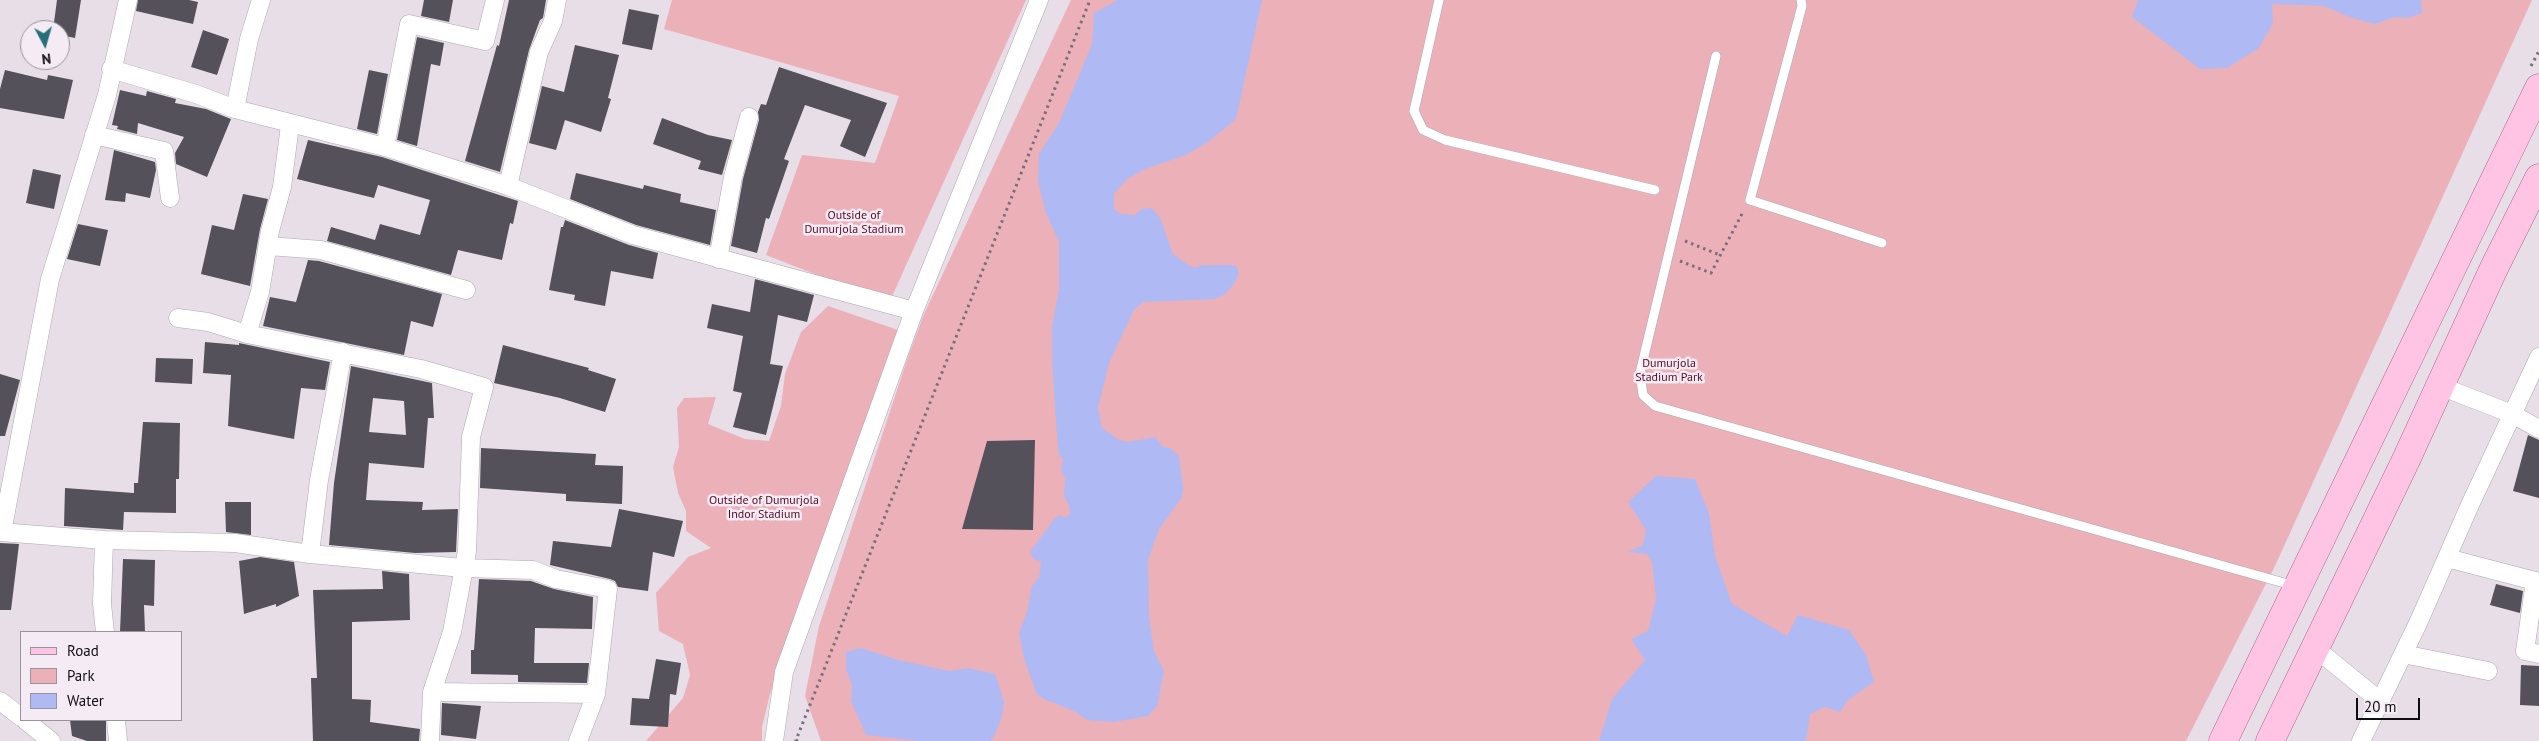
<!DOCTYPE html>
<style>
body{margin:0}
#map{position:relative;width:2539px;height:741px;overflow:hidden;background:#e7dee8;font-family:"PT Sans",sans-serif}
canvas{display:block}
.legend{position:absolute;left:20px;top:631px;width:162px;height:90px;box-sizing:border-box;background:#f4ebf5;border:1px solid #99939a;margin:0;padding:6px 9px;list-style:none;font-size:15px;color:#110e11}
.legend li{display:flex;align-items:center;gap:10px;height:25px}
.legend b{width:25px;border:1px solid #99939a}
.north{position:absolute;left:20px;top:20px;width:50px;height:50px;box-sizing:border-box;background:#f4ebf5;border:1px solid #99939a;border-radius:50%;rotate:174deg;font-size:14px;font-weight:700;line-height:20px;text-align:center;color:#110e11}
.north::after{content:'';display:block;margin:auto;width:18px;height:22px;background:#267079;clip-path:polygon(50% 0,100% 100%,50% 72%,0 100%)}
.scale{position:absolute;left:2356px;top:698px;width:64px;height:22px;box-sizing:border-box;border:2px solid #110e11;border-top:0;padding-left:6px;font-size:15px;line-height:18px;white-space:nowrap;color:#110e11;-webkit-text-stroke:4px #f4ebf5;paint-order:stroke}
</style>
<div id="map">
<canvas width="2539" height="741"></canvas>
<ul class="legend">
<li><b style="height:6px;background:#ffc4e3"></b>Road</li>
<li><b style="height:14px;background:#ecb1b8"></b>Park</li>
<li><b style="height:14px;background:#afb9f3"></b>Water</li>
</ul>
<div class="north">N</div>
<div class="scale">20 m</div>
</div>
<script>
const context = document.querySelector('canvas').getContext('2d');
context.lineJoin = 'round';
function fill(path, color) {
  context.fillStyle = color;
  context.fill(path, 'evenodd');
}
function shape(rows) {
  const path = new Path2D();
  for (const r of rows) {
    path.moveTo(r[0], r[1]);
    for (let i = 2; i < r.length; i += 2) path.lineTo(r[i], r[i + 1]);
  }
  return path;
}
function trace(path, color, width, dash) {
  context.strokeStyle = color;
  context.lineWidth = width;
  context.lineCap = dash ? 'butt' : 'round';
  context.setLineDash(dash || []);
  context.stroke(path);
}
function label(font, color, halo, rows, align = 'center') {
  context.font = font + ' "PT Sans",sans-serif';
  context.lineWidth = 5;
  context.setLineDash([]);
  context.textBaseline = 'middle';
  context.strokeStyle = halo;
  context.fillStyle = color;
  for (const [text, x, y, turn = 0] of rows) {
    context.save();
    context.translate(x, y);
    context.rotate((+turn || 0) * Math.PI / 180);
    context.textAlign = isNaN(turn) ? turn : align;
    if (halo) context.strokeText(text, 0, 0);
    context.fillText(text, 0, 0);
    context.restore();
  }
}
const green = shape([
 [672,0,1026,0,889,303,766,255,802,155,875,163,899,96,664,29],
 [1071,0,2532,0,2275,566,2186,741,821,741,805,696,819,626,908,357,924,314],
 [828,306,898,330,770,694,762,727,762,741,646,741,683,698,690,675,683,644,659,631,656,593,688,557,711,548,686,531,686,511,678,493,673,467,679,447,677,408,684,398,716,397,708,424,745,439,769,441,781,406,785,374,801,332]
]);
const water = shape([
 [1118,0,1262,0,1236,119,1208,142,1186,155,1145,169,1127,179,1114,194,1114,209,1121,214,1135,215,1142,209,1152,208,1160,218,1173,254,1185,263,1195,268,1202,265,1234,265,1238,268,1238,277,1232,286,1225,294,1215,299,1143,302,1134,310,1109,363,1098,408,1102,428,1119,440,1128,442,1155,437,1163,447,1170,448,1179,456,1183,488,1182,497,1159,529,1148,560,1149,617,1154,651,1164,671,1157,706,1148,716,1114,722,1087,720,1076,712,1044,699,1036,693,1023,655,1019,632,1027,612,1032,586,1039,577,1041,562,1034,559,1030,552,1055,518,1061,515,1065,518,1070,514,1069,505,1064,496,1065,479,1061,469,1063,459,1059,455,1057,437,1052,360,1052,326,1059,289,1059,242,1046,213,1038,182,1039,154,1059,123,1092,44,1094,13],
 [2138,0,2421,0,2422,13,2408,18,2394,17,2375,24,2352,18,2324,6,2272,4,2273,23,2259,48,2227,68,2200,69,2132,17],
 [1656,476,1695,479,1709,513,1715,556,1732,604,1787,636,1798,615,1849,630,1866,655,1874,682,1848,700,1840,712,1825,707,1810,714,1806,741,1599,741,1612,699,1645,660,1631,639,1648,631,1656,598,1652,562,1647,554,1628,552,1643,545,1646,530,1628,502],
 [861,648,898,660,949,671,968,668,995,674,1004,702,1002,716,995,735,990,741,918,741,866,735,851,701,852,685,846,669,846,652]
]);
const building = shape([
 [57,0,81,0,75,38,60,35,60,30,53,30],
 [138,0,189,0,198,2,193,24,136,11],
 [424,0,453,0,449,22,421,16],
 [509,0,546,0,543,18,540,20,529,50,500,172,465,161,497,45,499,46],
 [629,9,659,15,652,50,622,44],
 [203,30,229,39,217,75,191,67],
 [417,37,444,43,440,66,431,64,417,146,397,140],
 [575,45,619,55,608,98,611,99,601,132,565,120,556,150,529,143,542,86,564,92],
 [779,67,887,103,865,157,840,146,851,120,805,105,784,159,789,161,769,219,766,218,757,253,731,246,743,179,759,120,758,112,761,104,766,105],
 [5,70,47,80,48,75,73,80,64,119,0,108,0,89],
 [369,70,388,74,377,134,357,129],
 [120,90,146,96,147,91,176,99,175,103,206,109,231,119,207,177,176,164,175,153,184,137,138,123,137,134,117,129,118,126,112,125],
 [662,118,708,135,732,140,722,175,698,169,701,161,653,144],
 [308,140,382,157,518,201,513,224,510,223,502,260,458,250,451,275,327,241,331,227,375,240,380,224,420,235,430,200,378,185,374,198,297,179],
 [114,150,155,162,156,170,150,198,126,193,125,202,105,200],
 [33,169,61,175,54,209,26,203],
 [576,173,643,189,644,185,681,194,680,202,716,210,710,245,636,225,570,199],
 [243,194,268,199,260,229,250,286,201,274,212,225,234,230],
 [565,220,629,245,658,253,653,279,611,271,605,306,574,300,575,295,549,290,561,227,563,227],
 [78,224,108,230,100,266,67,259],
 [308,260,319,261,442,294,433,327,411,321,404,355,263,326,270,297,296,302],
 [755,279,814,295,807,322,778,315,770,364,783,366,766,435,733,427,742,393,733,391,743,336,707,328,712,304,750,312],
 [205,342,239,345,239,343,330,362,325,390,301,388,294,439,228,426,231,375,203,373],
 [503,345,589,368,588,370,616,379,605,412,560,398,494,383],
 [156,358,193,359,192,384,155,382],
 [351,366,432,383,434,418,428,418,424,468,369,463,366,500,423,502,422,510,458,509,456,552,415,553,329,545,334,483],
 [373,398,404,401,406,435,369,432],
 [0,374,20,380,5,436,0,436],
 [143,422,180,423,179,479,176,479,176,513,124,512,123,530,64,526,65,488,134,493,134,483,138,483],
 [2528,435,2539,440,2539,498,2513,491],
 [1035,440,1033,530,962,529,987,441],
 [481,448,596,454,595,465,623,466,622,504,566,501,566,494,480,488],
 [225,502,251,502,251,535,226,532],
 [619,509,683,521,674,557,653,552,648,591,618,587,615,581,610,579,550,565,553,541,611,547],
 [0,543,19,544,11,610,0,610],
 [260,557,294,562,299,596,276,607,276,604,244,614,239,561],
 [123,559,155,560,154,606,144,605,145,632,120,632],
 [382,571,409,574,410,620,352,622,352,699,371,700,370,722,420,729,419,741,313,741,311,678,317,678,313,590,383,589],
 [479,579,531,581,554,589,593,597,592,629,535,628,534,663,589,663,587,683,518,682,518,675,471,674,471,650,474,650],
 [2496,584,2523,591,2520,613,2490,605],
 [656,659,681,663,676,695,670,694,668,727,630,725,632,698,649,699],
 [2521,665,2539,666,2539,706,2520,705],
 [442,703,481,706,476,739,441,735],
 [70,720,106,720,106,741,87,741,72,736]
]);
const path = shape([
 [2531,66,2539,51],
 [1685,241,1720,255],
 [1680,261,1711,273,1743,212],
 [798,741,796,740,1090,0]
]);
const lane = shape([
 [1439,0,1414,111,1423,130,1445,140,1655,190],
 [1801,0,1802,6,1750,200,1882,243],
 [1716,56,1640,373,1643,395,1655,406,2295,586]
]);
const street = shape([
 [111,69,196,94,235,109,385,147,508,186,633,235,914,311],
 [235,109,249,39,261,0],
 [94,135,164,151,170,198],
 [385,147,409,24,485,41,495,0],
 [508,186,539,52,553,21,557,0],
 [269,246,321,250,466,290],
 [718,259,733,177,749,117],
 [178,318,208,322,247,334,421,369,484,387,471,437,467,551,452,632,432,692,430,741],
 [247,334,260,292,270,231,282,187,290,125],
 [343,352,319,480,310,554,463,568,533,570,556,579,608,589,596,694,578,741],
 [2440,386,2512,414,2539,429],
 [0,532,104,540,235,543,310,554],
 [2,532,50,279,107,95,128,0],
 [104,540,102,604,105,632],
 [2447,558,2535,581,2525,651,2539,654],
 [2315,648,2380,701],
 [2403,654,2488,671],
 [432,692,596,694],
 [0,701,21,717],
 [25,720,51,741],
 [116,720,118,741],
 [774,741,784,672,914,311,1039,0],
 [2361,741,2419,621,2469,507,2539,357]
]);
const primary = shape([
 [2223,741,2539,88],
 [2270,741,2405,462,2494,268,2539,178]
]);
const parkNames = [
 ["Outside of",854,216],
 ["Dumurjola Stadium",854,230],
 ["Dumurjola",1669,364],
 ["Stadium Park",1669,378],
 ["Outside of Dumurjola",764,501],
 ["Indor Stadium",764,515]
];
fill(green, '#ecb1b8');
fill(water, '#afb9f3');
fill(building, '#54515a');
trace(lane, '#afa7b0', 10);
trace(street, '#afa7b0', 19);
trace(primary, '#ac6a8e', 29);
trace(path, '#777177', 3, [2.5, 4]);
trace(lane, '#fff', 9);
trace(street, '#fff', 18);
trace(primary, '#ffc4e3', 28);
label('12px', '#580c22', '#f4ebf5', parkNames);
</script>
